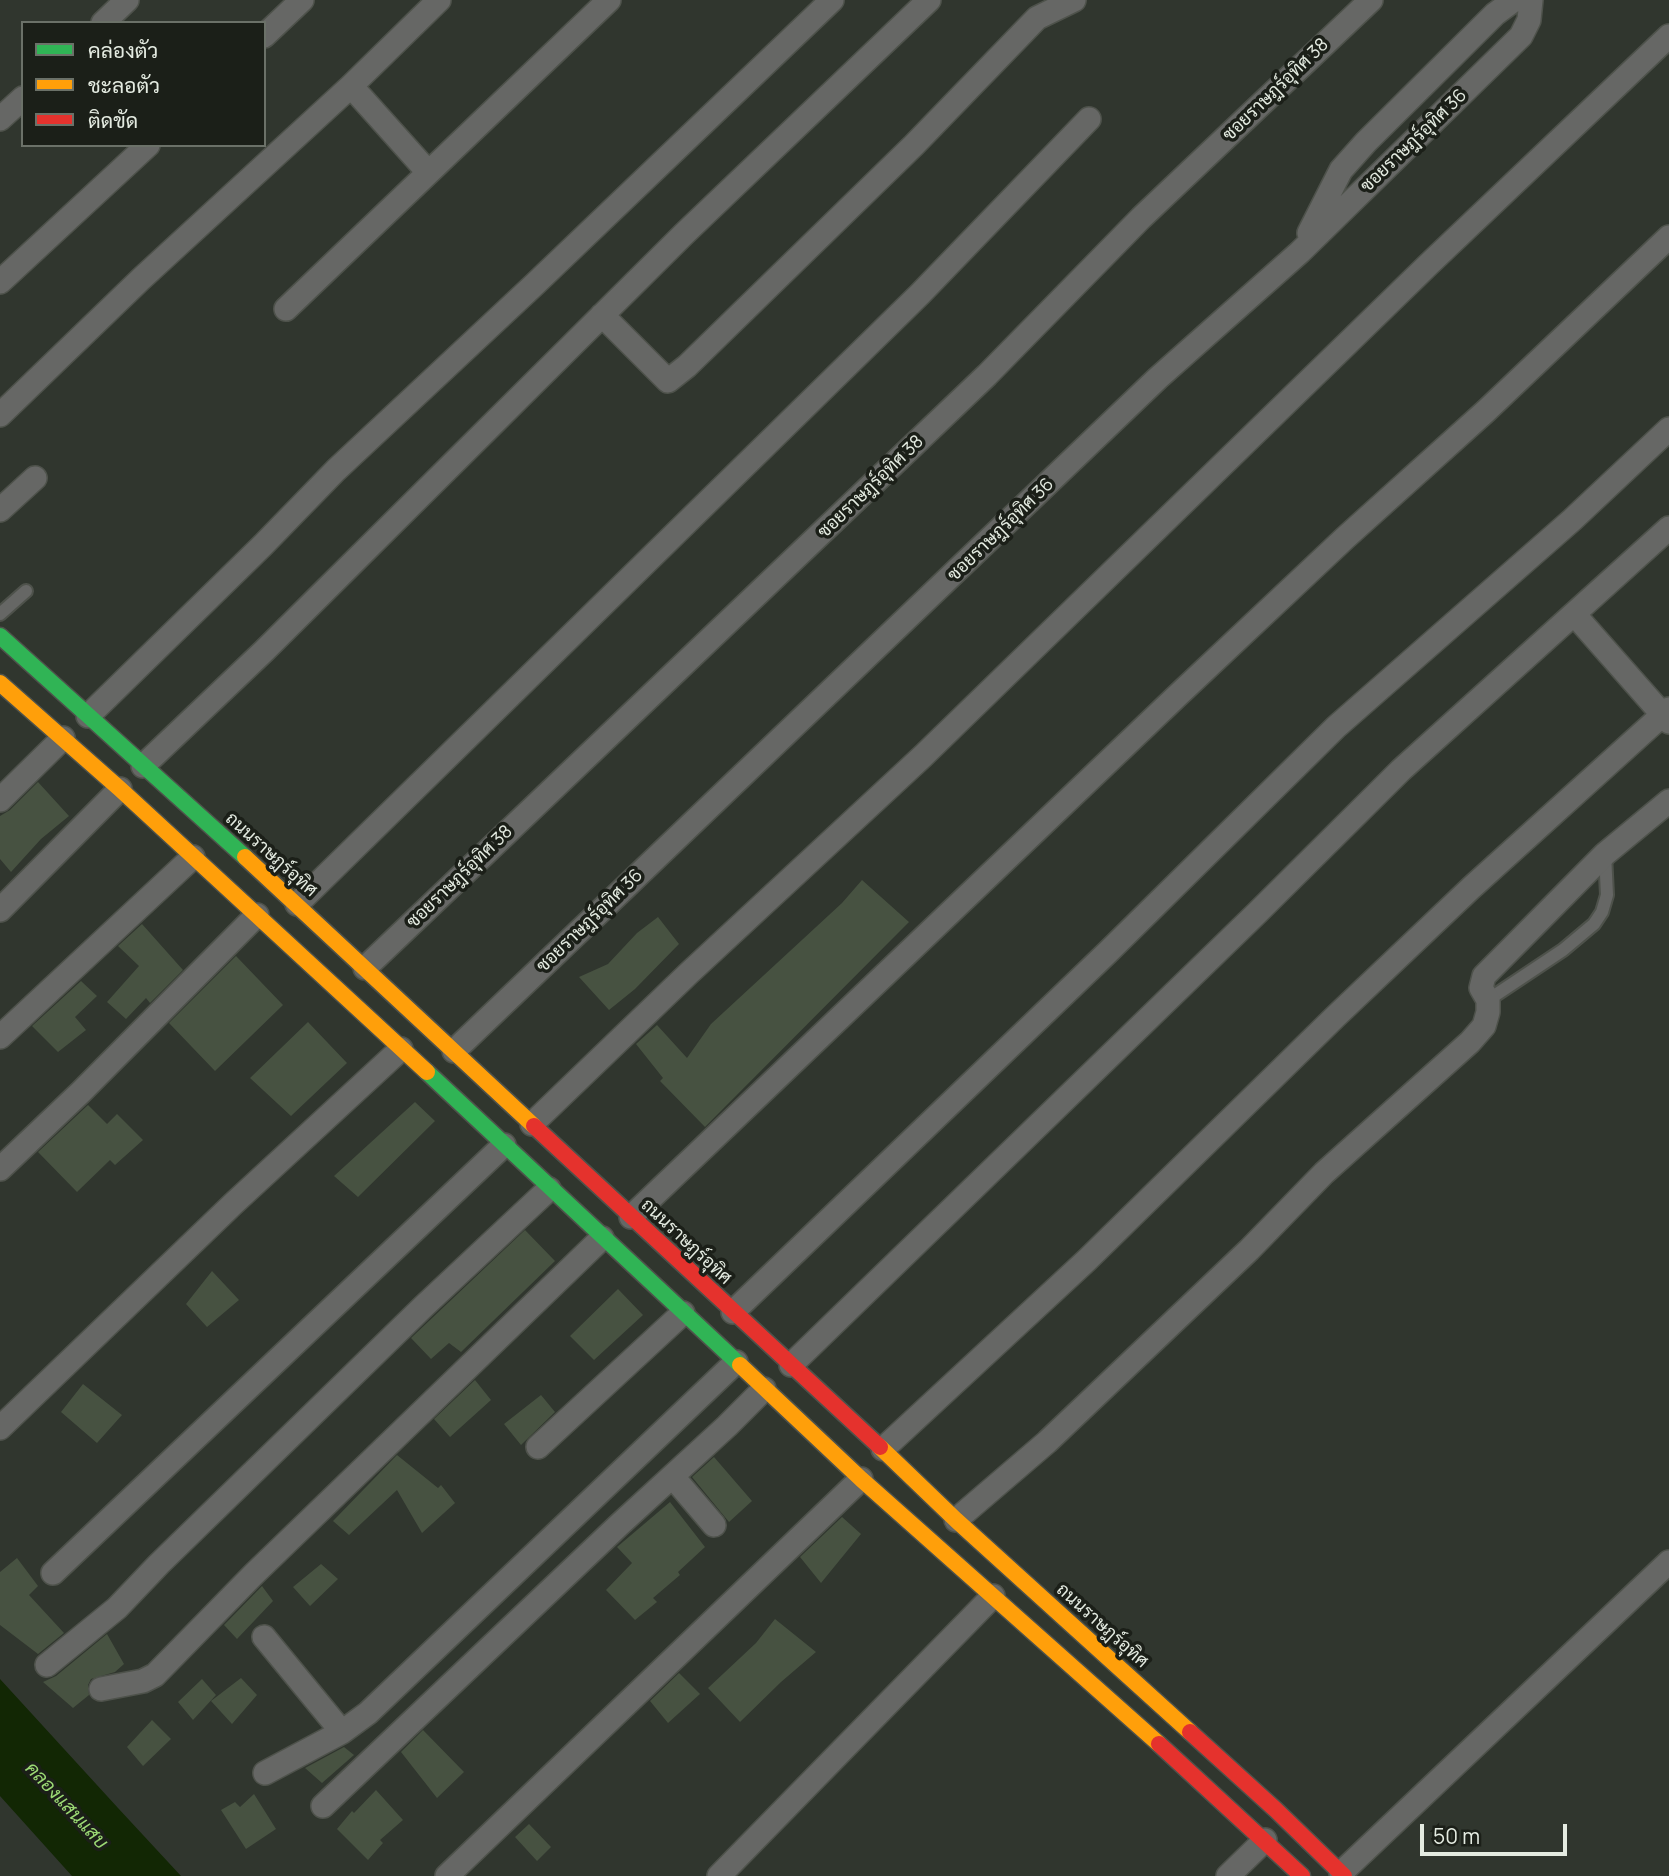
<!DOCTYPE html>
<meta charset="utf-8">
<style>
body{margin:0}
#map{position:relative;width:1669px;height:1876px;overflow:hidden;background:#30362e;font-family:Manrope,Sarabun,sans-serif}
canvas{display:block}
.legend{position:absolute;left:21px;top:21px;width:245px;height:126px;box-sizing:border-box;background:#1b1f18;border:2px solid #6b7168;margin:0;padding:9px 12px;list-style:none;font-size:21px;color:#e4ebe1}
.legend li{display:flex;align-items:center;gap:14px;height:35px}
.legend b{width:35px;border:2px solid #6b7168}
.scale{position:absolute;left:1420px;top:1824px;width:147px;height:32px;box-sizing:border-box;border:4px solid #e4ebe1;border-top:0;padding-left:9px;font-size:21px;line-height:24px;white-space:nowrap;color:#e4ebe1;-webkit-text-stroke:5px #1b1f18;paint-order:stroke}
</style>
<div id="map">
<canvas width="1669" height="1876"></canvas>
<ul class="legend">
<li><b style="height:9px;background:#30b455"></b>คล่องตัว</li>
<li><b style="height:9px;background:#ff9f0a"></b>ชะลอตัว</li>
<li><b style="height:9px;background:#e5322d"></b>ติดขัด</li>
</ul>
<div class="scale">50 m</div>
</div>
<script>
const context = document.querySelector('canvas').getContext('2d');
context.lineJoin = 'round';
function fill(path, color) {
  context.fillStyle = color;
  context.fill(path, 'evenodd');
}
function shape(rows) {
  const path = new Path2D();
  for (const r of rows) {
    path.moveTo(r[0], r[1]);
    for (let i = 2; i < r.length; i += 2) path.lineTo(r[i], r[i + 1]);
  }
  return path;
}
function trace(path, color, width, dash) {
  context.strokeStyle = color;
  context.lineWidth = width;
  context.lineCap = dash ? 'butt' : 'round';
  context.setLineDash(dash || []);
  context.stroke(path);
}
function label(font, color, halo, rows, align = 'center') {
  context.font = font + ' Manrope,Sarabun,sans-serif';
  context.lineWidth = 7;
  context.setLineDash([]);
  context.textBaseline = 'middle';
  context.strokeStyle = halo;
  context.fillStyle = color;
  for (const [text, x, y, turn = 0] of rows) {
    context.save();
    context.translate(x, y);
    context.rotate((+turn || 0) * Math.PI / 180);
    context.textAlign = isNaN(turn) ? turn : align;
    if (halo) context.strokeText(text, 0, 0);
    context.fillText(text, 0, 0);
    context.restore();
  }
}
const water = shape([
 [0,1679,118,1808,181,1876,72,1876,0,1796]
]);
const building = shape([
 [38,782,69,816,41,839,11,872,0,859,0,816,10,810],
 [862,880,909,922,705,1127,660,1081,663,1078,636,1044,657,1025,687,1058,711,1024,842,903],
 [658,917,679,944,635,989,609,1010,579,977,608,964,637,933],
 [142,924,183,970,150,1003,146,998,126,1019,107,1002,139,966,118,946],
 [236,956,283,1005,215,1071,169,1023],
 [81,981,97,996,75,1017,86,1030,58,1052,32,1026],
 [308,1022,347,1063,291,1116,250,1078],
 [415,1102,435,1121,358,1197,334,1176],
 [88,1105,107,1124,117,1114,143,1140,115,1165,110,1160,77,1192,38,1152],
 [525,1230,555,1261,461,1352,449,1343,431,1359,411,1338],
 [212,1271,239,1300,207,1327,186,1304],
 [618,1289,643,1315,594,1360,570,1336],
 [475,1380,491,1400,450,1437,434,1419],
 [83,1384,122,1415,97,1443,61,1412],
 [541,1395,555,1412,521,1445,504,1424],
 [397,1455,438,1488,441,1485,455,1503,422,1533,397,1490,349,1535,333,1521],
 [714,1457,752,1501,729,1522,692,1477],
 [670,1502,705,1547,678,1572,680,1575,653,1598,657,1602,635,1620,606,1590,632,1563,617,1547],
 [842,1517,861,1534,821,1583,800,1557],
 [17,1558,38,1586,29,1595,64,1633,38,1654,0,1625,0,1572],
 [321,1564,338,1579,310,1606,293,1587],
 [262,1586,273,1601,237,1639,224,1625],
 [775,1619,816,1652,781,1682,740,1722,708,1688,756,1643],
 [107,1634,124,1664,115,1672,91,1679,88,1685,89,1695,73,1708,43,1682,56,1676],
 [679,1673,700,1694,668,1723,650,1701],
 [241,1678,257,1695,232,1724,211,1701],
 [202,1679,216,1695,193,1720,178,1702],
 [152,1720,171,1739,143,1766,127,1747],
 [423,1730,464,1772,437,1798,401,1752],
 [344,1747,354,1755,322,1783,305,1768],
 [376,1790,403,1820,380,1840,383,1843,368,1860,337,1829,352,1811,354,1813],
 [254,1794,276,1829,246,1849,221,1810,235,1802,240,1807],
 [529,1824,551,1847,537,1861,515,1837]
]);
const lane = shape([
 [0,614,26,591],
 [1488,1000,1563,950,1594,924,1602,912,1607,895,1605,854]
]);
const street = shape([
 [103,23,127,0],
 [264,36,302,0],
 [351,86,428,172],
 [0,119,23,98],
 [1309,233,1341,170,1366,142,1495,14,1514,0],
 [0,282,148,145],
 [286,309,609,0],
 [602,315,668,381,687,366,914,145,1037,18,1074,0],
 [0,415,141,279,351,86,439,0],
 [0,510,35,478],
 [1574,614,1669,722],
 [88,716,263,545,336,470,535,284,832,0],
 [143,766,264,651,684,234,929,0],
 [0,800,63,738],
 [297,904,920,294,1089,119],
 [0,910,120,789],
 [365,968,987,375,1141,218,1371,0],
 [0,1037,193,857],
 [454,1051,1158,378,1300,252,1521,36,1529,20,1531,0],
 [532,1124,688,974,923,756,1428,265,1669,36],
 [0,1169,81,1092,257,915],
 [631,1217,1177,696,1345,538,1486,411,1669,237],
 [733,1312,1108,952,1336,727,1572,520,1669,429],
 [791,1365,1257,913,1401,770,1669,528],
 [0,1428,233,1204,401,1049],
 [538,1447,683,1313],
 [883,1449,1087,1260,1335,1017,1471,888,1669,709],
 [673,1477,714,1525],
 [956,1520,1047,1442,1249,1250,1324,1173,1470,1042,1484,1026,1488,1012,1488,1000,1481,988,1484,976,1605,854,1669,801],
 [53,1573,504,1145],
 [264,1637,342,1732],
 [47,1665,117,1608,159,1564,423,1307,549,1189],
 [101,1689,143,1681,155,1675,254,1574,602,1238],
 [265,1773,342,1732,368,1713,736,1362],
 [323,1806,619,1525,727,1426,764,1389],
 [1341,1873,1669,1562],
 [447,1876,861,1479],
 [719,1876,993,1596],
 [1228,1876,1265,1840]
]);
const fast = shape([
 [0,636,245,857],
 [427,1072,740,1365]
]);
const slow = shape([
 [0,683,120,789,427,1072],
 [245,857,534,1126],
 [740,1365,861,1479,1159,1744],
 [880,1447,956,1520,1190,1732]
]);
const jam = shape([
 [534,1126,880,1447],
 [1190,1732,1276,1810,1344,1876],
 [1159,1744,1302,1876]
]);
const streetNames = [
 ["ซอยราษฎร์อุทิศ 38",1276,90,-44],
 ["ซอยราษฎร์อุทิศ 36",1414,141,-44],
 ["ซอยราษฎร์อุทิศ 38",871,487,-44],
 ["ซอยราษฎร์อุทิศ 36",1001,530,-44],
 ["ถนนราษฎร์อุทิศ",271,855,42],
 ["ซอยราษฎร์อุทิศ 38",460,877,-44],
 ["ซอยราษฎร์อุทิศ 36",590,921,-44],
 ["ถนนราษฎร์อุทิศ",686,1242,43],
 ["ถนนราษฎร์อุทิศ",1102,1626,42]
];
const waterNames = [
 ["คลองแสนแสบ",66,1806,47]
];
fill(water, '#122704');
fill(building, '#475241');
trace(lane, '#4e524b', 16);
trace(street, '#4e524b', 26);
trace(fast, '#4e524b', 19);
trace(slow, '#4e524b', 19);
trace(jam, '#4e524b', 19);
trace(lane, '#666765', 12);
trace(street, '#666765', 23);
trace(fast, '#30b455', 16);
trace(slow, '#ff9f0a', 16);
trace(jam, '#e5322d', 16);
label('18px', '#e4ebe1', '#1b1f18', streetNames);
label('italic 19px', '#9bd974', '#1b1f18', waterNames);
</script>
